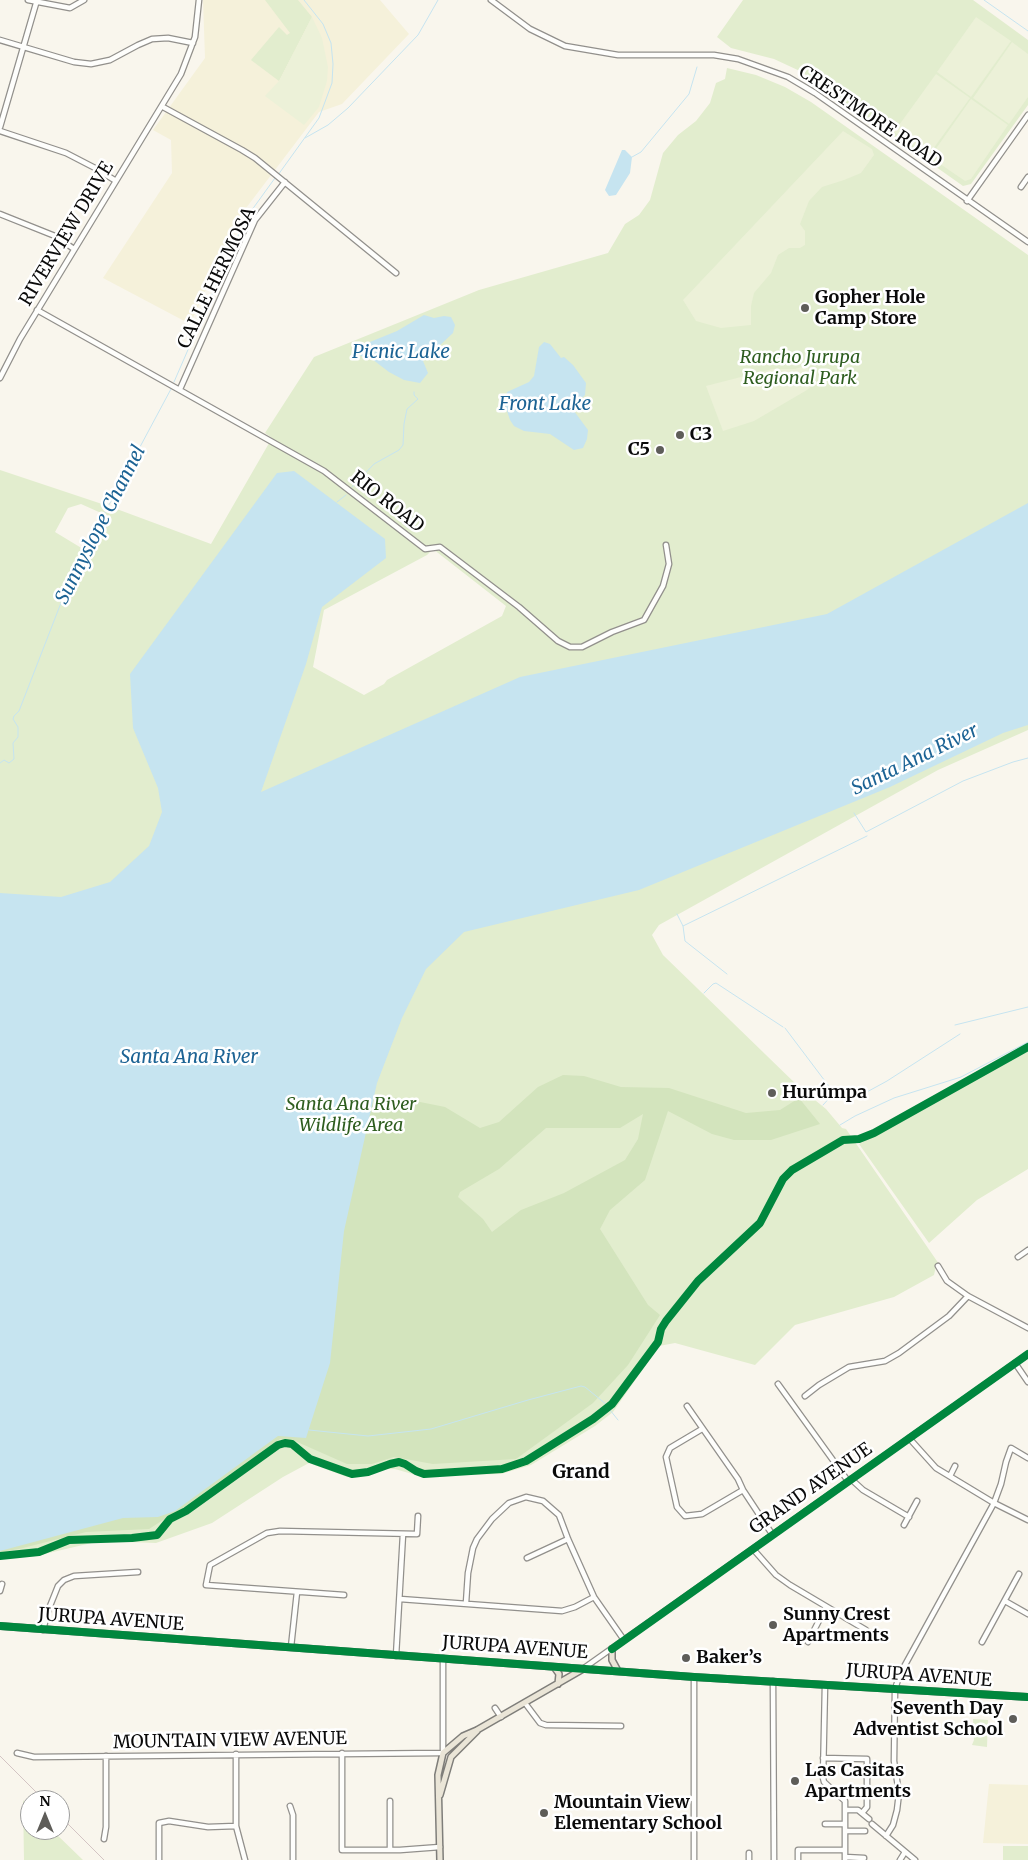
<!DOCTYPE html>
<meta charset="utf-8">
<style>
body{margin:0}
#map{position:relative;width:1028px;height:1860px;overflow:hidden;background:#f9f6ed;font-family:Merriweather,serif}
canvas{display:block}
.north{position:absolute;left:20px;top:1790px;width:50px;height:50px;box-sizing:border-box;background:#fff;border:1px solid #9d9d9d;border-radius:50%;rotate:0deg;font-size:14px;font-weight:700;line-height:20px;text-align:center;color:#0a0a0a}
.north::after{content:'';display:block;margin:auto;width:18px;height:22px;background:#5e5d59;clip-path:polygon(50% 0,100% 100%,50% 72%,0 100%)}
</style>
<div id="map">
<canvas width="1028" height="1860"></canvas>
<div class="north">N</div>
</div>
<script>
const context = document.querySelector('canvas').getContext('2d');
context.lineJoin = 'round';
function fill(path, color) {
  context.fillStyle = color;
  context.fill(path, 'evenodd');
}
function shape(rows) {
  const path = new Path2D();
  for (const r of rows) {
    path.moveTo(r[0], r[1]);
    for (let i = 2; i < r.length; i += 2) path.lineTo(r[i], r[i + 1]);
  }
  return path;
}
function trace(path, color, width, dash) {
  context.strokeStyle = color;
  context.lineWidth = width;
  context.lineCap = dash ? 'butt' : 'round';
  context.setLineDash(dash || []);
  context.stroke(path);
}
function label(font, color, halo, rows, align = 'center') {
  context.font = font + ' Merriweather,serif';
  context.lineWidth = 5;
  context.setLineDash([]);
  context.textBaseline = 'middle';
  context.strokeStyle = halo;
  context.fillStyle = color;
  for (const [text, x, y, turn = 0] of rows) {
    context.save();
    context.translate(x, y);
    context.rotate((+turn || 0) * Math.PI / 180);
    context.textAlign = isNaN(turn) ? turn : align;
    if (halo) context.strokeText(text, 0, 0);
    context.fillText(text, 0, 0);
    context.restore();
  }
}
const farmland = shape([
 [203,0,380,0,409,34,342,104,319,112,240,216,190,324,103,278,172,173,171,140,153,130,205,58],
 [989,1784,1028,1785,1028,1844,983,1843]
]);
const green = shape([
 [265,0,298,0,312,17,279,81,251,60,279,27,287,35,290,33],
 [743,0,973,0,1028,40,1028,105,971,184,963,186,802,72,774,59,731,48,717,37],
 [727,68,756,75,785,87,811,102,1028,255,1028,730,938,770,659,925,652,935,663,955,799,1087,826,1109,842,1128,846,1129,939,1264,936,1266,934,1275,894,1297,795,1325,755,1365,675,1343,659,1346,613,1412,595,1426,531,1465,501,1474,419,1476,395,1469,382,1469,359,1477,347,1477,309,1463,283,1477,212,1523,156,1543,100,1541,36,1556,0,1559,0,470,114,508,211,544,272,438,265,433,314,357,479,290,608,253,625,224,639,215,650,200,663,153,678,135,696,121,710,103,716,83,725,79],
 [81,504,110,517,93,555,55,532,68,508],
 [433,549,506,606,502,616,387,680,384,684,364,695,313,667,324,610,427,555],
 [1028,1050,1028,1169,977,1200,929,1243,859,1144],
 [973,1719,988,1720,987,1747,972,1745,974,1740],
 [23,1800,30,1808,30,1830,52,1830,83,1860,24,1860],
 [1003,1846,1028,1846,1028,1860,1003,1860]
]);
const forest = shape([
 [563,1075,584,1076,621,1087,669,1088,746,1113,780,1110,799,1098,820,1124,771,1140,734,1140,712,1134,668,1111,645,1180,610,1210,600,1229,648,1305,660,1315,628,1365,593,1403,516,1459,433,1464,394,1457,372,1464,347,1464,295,1441,280,1439,184,1511,163,1520,149,1529,86,1532,19,1549,0,1552,0,1228,362,1095,400,1098,445,1107,480,1128,499,1122,538,1087],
 [643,1114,638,1139,625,1160,564,1193,521,1210,492,1232,483,1219,458,1197,460,1192,499,1169,546,1128,620,1128]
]);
const pitch = shape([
 [312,17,322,38,328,67,327,81,319,107,304,125,265,96,279,81],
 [976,17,1011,41,971,97,937,72],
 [1012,42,1028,54,1028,97,1009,124,973,98],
 [936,74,970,98,928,156,894,132],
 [971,99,1008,125,971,179,965,181,930,157],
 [843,131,872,149,874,155,861,173,844,180,822,187,809,201,800,224,805,231,805,245,800,248,789,248,778,255,771,273,754,293,751,306,751,325,721,328,696,321,683,300],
 [807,365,814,384,807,390,754,421,723,431,706,386,772,369,795,369]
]);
const water = shape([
 [622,150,625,150,632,157,630,173,616,195,609,196,605,190],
 [424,315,434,318,444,316,451,317,455,325,453,333,423,361,428,373,420,383,404,380,389,372,372,359,361,356,358,352,359,348,365,344,397,331],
 [544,342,550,344,561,358,564,357,573,365,586,383,585,395,579,401,574,411,588,430,587,439,583,448,574,450,550,434,524,431,514,426,510,420,504,402,507,392,529,382,534,376,539,347],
 [294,471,385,539,386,558,322,607,306,664,261,792,520,677,827,614,1028,503,1028,725,1003,733,890,787,639,890,464,932,426,969,402,1018,377,1083,344,1231,330,1363,306,1438,278,1436,175,1511,158,1517,123,1518,0,1551,0,893,61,897,110,882,149,846,162,812,158,788,133,728,130,674,277,473]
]);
const stream = shape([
 [984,0,1028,31],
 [305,138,328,125,348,108,418,35,438,0],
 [632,157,641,152,689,94,697,67],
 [278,175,319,118,332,83,333,64,331,43,323,24,304,0],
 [174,382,233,246,249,214,275,178],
 [352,487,374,464,399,450,403,445,404,424,407,409,418,399,414,395,414,392],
 [337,502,346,495],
 [0,763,4,760,9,763,14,759,13,743,18,737,18,727,13,719,14,716,19,711,73,572,171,389],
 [854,813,866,832,963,781,1013,762,1028,758],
 [677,914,683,926,867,836],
 [683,926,685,941,727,974],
 [704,993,713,984,716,983,783,1027],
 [955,1025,1028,1007],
 [785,1028,834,1093],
 [823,1105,834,1093,848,1100,854,1099,887,1081,960,1034],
 [840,1125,855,1116,894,1098,961,1077,1028,1042],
 [610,1410,618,1420],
 [309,1430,368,1436,431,1429,528,1400,581,1386,585,1387,607,1405]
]);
const minor = shape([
 [28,0,70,8,84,0],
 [491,0,530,29,565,46,618,55,714,55,738,59,788,77,815,93,1028,242],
 [0,40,74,62,91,64,110,60,138,45,152,39,168,38,193,43],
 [163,107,242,150,255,158,396,273],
 [0,127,37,0],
 [0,131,66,153,95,168,116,181],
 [1021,187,1028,177],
 [967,201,1028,115],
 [0,214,55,236,74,249],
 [37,310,324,471,425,549,440,547,519,607,558,641,570,647,582,647,612,632,644,620,663,586,669,564,666,545],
 [0,378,20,339,181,74,195,37,199,0],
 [180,389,255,220,285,182],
 [1018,1257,1028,1250],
 [938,1266,947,1281,968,1296,1028,1328],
 [1015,1363,1028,1382],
 [778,1384,848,1481],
 [805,1396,819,1385,849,1367,885,1361,899,1353,949,1316,968,1296],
 [687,1406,738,1479,743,1490,772,1534],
 [702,1429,670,1448,666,1457,677,1507,685,1516,702,1514,743,1490],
 [909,1438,936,1468,994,1503,1028,1520],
 [950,1476,955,1466],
 [851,1479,863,1490,909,1517],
 [904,1525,917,1501],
 [753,1549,776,1575,790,1585,866,1630],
 [527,1558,568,1539],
 [0,1591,2,1584],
 [344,1595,206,1585,210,1565,267,1533,280,1531,417,1534,418,1516],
 [400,1599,562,1611,575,1607,594,1597],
 [1005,1601,1028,1614],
 [466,1603,468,1573,473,1548,477,1539,492,1519,509,1503,526,1497,543,1501,559,1515,568,1539,594,1597,624,1640],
 [43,1630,48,1611,58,1586,64,1580,74,1576,138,1572],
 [808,1642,826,1607],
 [982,1642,1019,1574],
 [291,1647,297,1592],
 [396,1656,403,1534],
 [584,1668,1028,1354],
 [773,1681,774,1860],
 [825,1685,823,1778,824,1782,845,1801,845,1860],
 [525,1703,540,1723,546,1725,621,1726],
 [495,1708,501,1717],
 [17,1753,34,1757,443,1753],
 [342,1753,342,1850,400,1850,440,1847],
 [443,1753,443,1658],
 [236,1754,236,1826,245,1860],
 [823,1758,867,1759,867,1807,862,1813],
 [290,1806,293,1815,293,1860],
 [845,1810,858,1810,869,1819],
 [825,1824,845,1824],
 [872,1824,915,1860],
 [845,1831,865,1831],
 [886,1836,893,1825,897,1810,899,1793,894,1761,895,1689,900,1674,994,1503,1001,1484,1006,1462,1011,1448,1028,1458],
 [104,1839,106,1827,106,1756],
 [390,1850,390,1801],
 [749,1853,749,1860],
 [845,1857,864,1858],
 [159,1860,159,1823,169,1821,208,1827,236,1826],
 [694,1860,694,1677],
 [798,1860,798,1850,845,1850],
 [900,1860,905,1852]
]);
const major = shape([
 [0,1626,694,1677,1028,1697],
 [612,1649,612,1660,618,1671],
 [554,1667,559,1674,558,1684],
 [440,1795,451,1757,477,1731],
 [440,1860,438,1775,443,1753,463,1736,477,1730,583,1669]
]);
const rail = shape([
 [0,1756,44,1800],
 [60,1816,104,1860]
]);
const cycleway = shape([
 [0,1556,39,1552,69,1540,132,1538,157,1535,170,1519,186,1511,278,1445,285,1443,292,1444,310,1459,352,1474,368,1472,390,1464,399,1462,405,1464,416,1471,424,1474,502,1469,526,1461,593,1419,612,1404,658,1342,661,1329,666,1321,698,1281,760,1223,783,1179,792,1170,843,1140,859,1139,874,1133,1028,1047],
 [0,1626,694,1677,1028,1697],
 [612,1649,1028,1354]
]);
const markers = [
 [805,308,5,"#5e5d59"],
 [680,435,5,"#5e5d59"],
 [660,450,5,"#5e5d59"],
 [772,1093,5,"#5e5d59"],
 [773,1625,5,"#5e5d59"],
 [686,1658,5,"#5e5d59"],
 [1013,1719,5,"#5e5d59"],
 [795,1781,5,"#5e5d59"],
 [544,1813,5,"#5e5d59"]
];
const streetNames = [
 ["CRESTMORE ROAD",870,117,34],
 ["RIVERVIEW DRIVE",67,234,-59],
 ["CALLE HERMOSA",217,278,-64],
 ["RIO ROAD",387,502,38],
 ["GRAND AVENUE",811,1489,-35],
 ["JURUPA AVENUE",111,1620,4],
 ["JURUPA AVENUE",515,1648,4],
 ["JURUPA AVENUE",919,1676,4],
 ["MOUNTAIN VIEW AVENUE",230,1741,-1]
];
const poiNames = [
 ["Gopher Hole",815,298],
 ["Camp Store",815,319],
 ["C3",690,435],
 ["C5",650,450,"right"],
 ["Hurúmpa",782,1093],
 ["Sunny Crest",783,1615],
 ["Apartments",783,1636],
 ["Baker’s",696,1658],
 ["Seventh Day",1003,1709,"right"],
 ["Adventist School",1003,1730,"right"],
 ["Las Casitas",805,1771],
 ["Apartments",805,1792],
 ["Mountain View",554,1803],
 ["Elementary School",554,1824]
];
const parkNames = [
 ["Rancho Jurupa",800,358],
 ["Regional Park",800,379],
 ["Santa Ana River",351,1105],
 ["Wildlife Area",351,1126]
];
const waterNames = [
 ["Picnic Lake",401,353],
 ["Front Lake",545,405],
 ["Sunnyslope Channel",101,525,-63],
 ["Santa Ana River",915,760,-26],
 ["Santa Ana River",189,1058]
];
const neighbourhoodNames = [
 ["Grand",581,1473]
];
fill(farmland, '#f5f1da');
fill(green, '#e2edce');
fill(forest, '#d3e4bd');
fill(pitch, '#ecf1d8');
fill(water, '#c6e4f0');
trace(stream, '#c6e4f0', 1);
trace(minor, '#92908c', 7);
trace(major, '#7f7e7a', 8);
trace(minor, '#fefefc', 4.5);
trace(major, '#eae5d7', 5);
trace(rail, '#d4c5c4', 1);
trace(cycleway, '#00873e', 8);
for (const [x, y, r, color] of markers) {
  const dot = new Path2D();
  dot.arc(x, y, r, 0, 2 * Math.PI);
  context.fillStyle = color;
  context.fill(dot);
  trace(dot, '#fff', 2);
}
label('18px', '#0a0a0a', '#fff', streetNames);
label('bold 18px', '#0a0a0a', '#fff', poiNames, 'left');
label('italic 18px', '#2e5d1f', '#fff', parkNames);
label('italic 19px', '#1c6394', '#fff', waterNames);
label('bold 19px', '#0a0a0a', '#fff', neighbourhoodNames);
</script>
